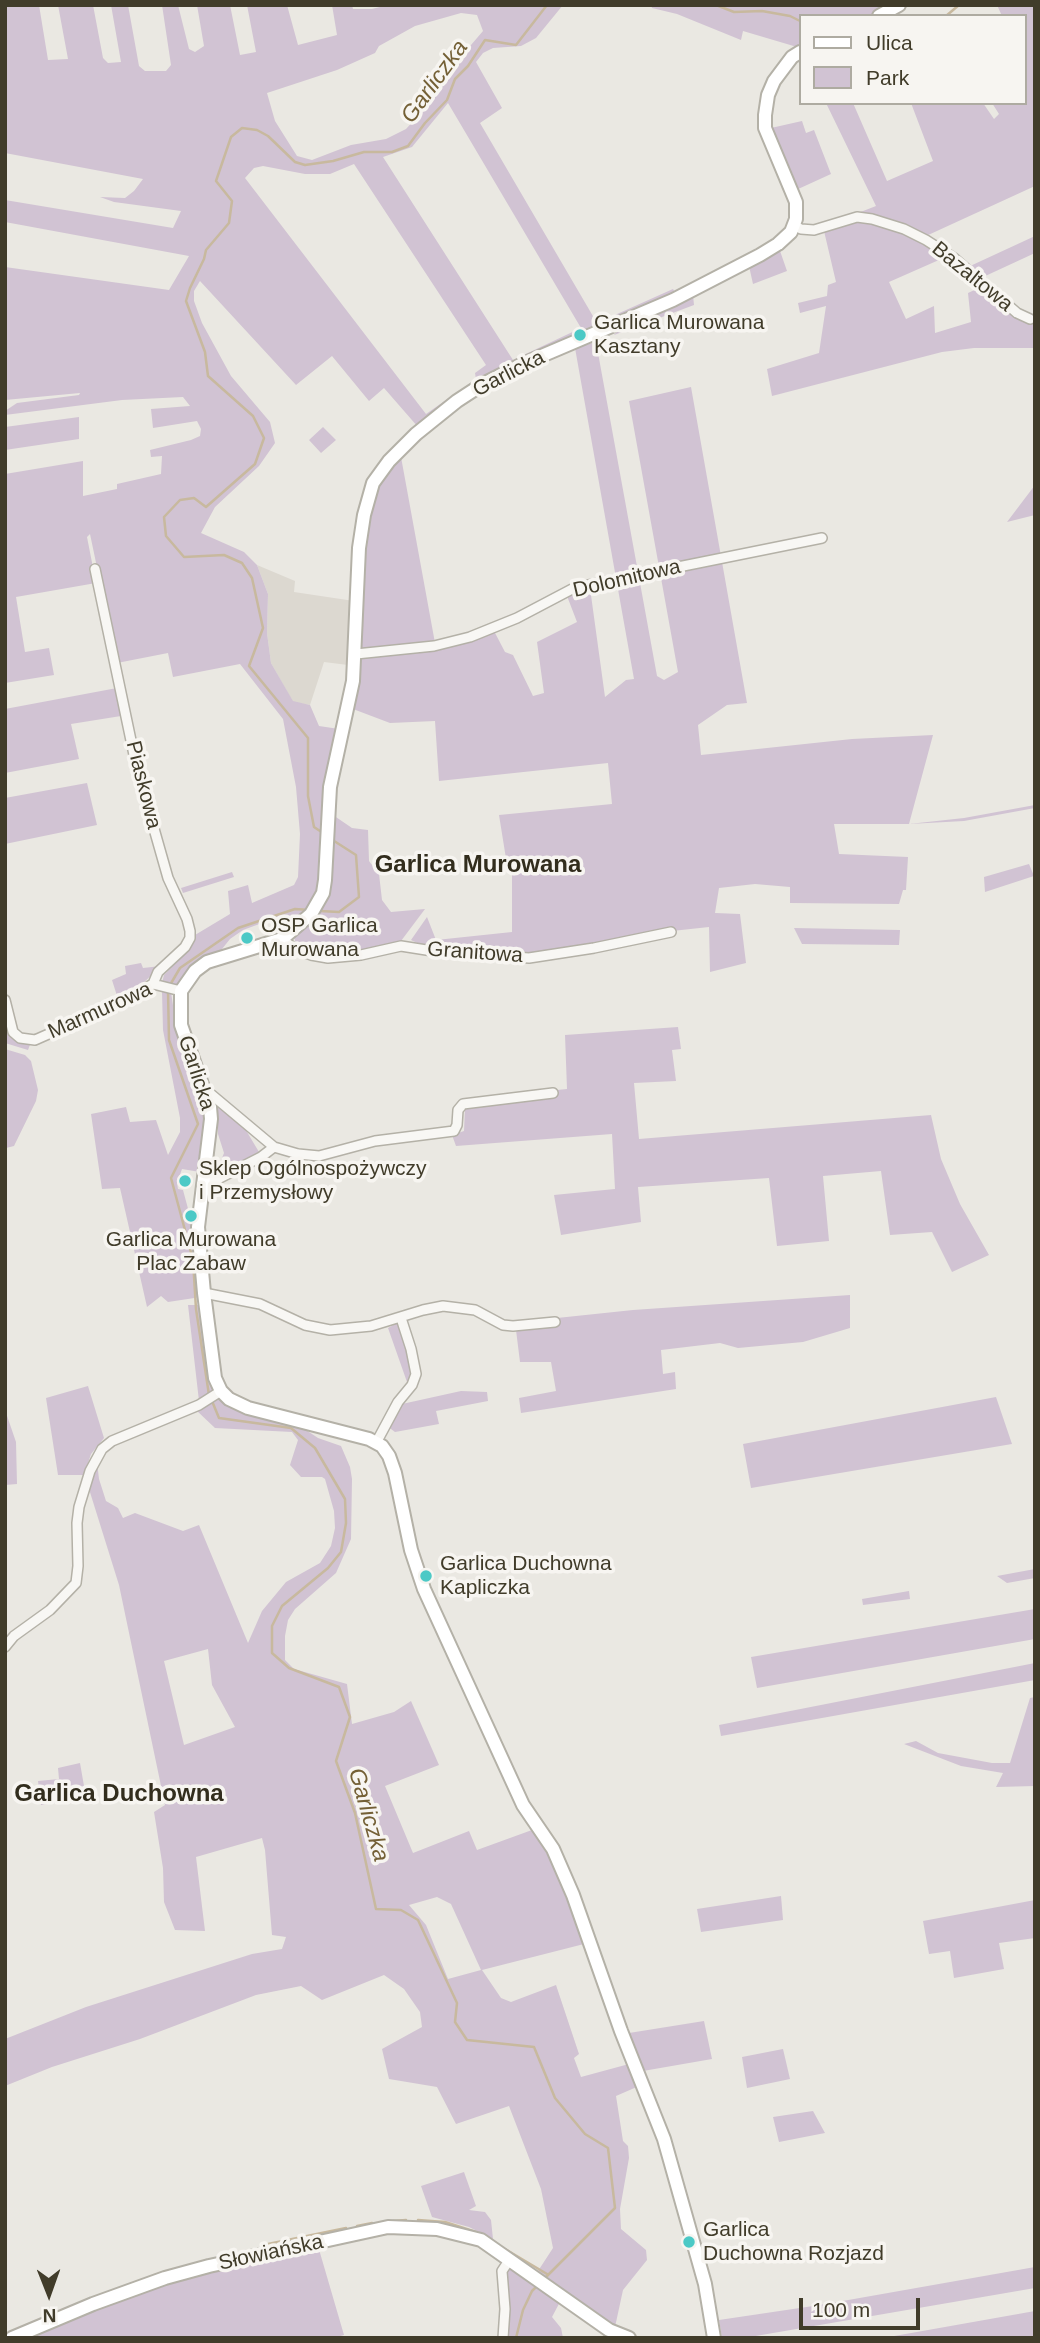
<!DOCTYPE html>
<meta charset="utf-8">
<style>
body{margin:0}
#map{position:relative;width:1040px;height:2343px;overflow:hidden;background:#eae8e2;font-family:Helvetica,sans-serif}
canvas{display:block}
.frame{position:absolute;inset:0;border:7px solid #413c2a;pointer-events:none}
.legend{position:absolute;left:799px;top:14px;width:228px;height:91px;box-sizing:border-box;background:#f7f5f1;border:2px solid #aeaba1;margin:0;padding:9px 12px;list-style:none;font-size:21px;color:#413c2a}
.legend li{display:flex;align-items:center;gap:14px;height:35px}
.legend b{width:35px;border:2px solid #aeaba1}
.north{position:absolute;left:14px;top:2259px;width:70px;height:70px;-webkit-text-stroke:5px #f7f5f1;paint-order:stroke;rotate:179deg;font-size:19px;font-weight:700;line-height:28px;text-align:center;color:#413c2a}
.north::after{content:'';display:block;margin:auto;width:24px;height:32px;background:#413c2a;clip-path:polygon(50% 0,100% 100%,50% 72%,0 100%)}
.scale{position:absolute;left:799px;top:2298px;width:121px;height:32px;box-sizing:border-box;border:4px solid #413c2a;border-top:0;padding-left:9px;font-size:21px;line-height:24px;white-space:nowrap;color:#413c2a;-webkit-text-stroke:5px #f7f5f1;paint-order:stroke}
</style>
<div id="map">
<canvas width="1040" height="2343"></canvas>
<div class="frame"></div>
<ul class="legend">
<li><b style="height:9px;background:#fff"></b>Ulica</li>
<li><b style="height:19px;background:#d1c3d3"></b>Park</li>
</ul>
<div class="north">N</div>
<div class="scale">100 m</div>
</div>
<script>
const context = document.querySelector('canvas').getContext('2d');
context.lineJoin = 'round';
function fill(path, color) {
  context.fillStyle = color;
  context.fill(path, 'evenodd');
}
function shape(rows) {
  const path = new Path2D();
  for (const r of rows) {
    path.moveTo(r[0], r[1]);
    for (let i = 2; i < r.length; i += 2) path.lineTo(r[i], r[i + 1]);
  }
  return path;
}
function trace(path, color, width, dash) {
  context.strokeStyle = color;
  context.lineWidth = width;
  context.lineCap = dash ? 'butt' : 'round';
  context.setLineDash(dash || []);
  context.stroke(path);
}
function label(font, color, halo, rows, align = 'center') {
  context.font = font + ' Helvetica,sans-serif';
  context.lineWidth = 7;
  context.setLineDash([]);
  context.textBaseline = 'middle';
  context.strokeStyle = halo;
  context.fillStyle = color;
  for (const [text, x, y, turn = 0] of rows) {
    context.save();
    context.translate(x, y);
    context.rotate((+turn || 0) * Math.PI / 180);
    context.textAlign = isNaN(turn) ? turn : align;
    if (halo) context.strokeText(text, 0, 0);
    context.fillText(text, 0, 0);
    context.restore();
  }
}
const built = shape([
 [257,565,295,581,294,592,354,601,348,665,324,662,310,705,293,702,271,663,267,633,268,594]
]);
const green = shape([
 [5,5,39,5,48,60,68,59,58,5,93,5,103,58,108,63,121,62,111,5,128,5,139,66,145,71,166,71,171,65,162,5,178,5,189,49,195,52,204,46,197,5,230,5,240,55,256,52,247,5,287,5,298,45,337,35,332,5,352,5,353,9,372,9,380,7,380,5,563,5,536,38,521,46,493,48,483,53,476,62,502,108,480,123,597,323,673,289,676,294,518,363,418,427,384,388,369,401,332,356,296,385,200,281,194,291,194,301,202,323,231,376,270,422,275,443,259,466,215,507,201,533,244,552,257,565,268,594,267,633,271,663,293,701,310,705,319,726,339,729,330,813,352,828,368,830,369,861,379,874,382,900,391,912,425,909,401,941,341,955,310,952,296,946,292,925,281,933,273,919,243,930,230,939,218,954,188,972,176,985,162,983,164,975,188,951,195,935,230,914,228,891,248,885,252,903,294,885,298,877,300,834,296,787,283,719,240,664,173,677,168,653,117,663,90,534,87,537,96,583,16,597,25,652,49,648,54,675,5,683,5,474,83,461,83,496,117,489,117,484,161,474,162,456,151,457,150,450,191,440,200,436,201,429,197,421,153,428,151,409,190,406,183,397,122,400,5,415,5,411,17,403,79,395,80,393,5,400,5,267,169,290,189,256,5,222,5,200,173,228,181,211,114,202,100,197,125,198,134,191,143,179,5,153],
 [461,13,477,15,483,31,459,59,437,95,406,129,386,139,351,145,312,160,297,156,275,121,267,93,337,70,375,53,379,46,415,26],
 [448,103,581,328,513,360,383,157,412,147],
 [354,164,486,365,475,373,476,379,426,414,245,178,254,168,263,166,305,174,330,174],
 [651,5,890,5,868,16,800,16,800,46,797,47,743,31,741,40,677,14,652,8],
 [997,5,1035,5,1035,186,926,236,889,220,858,213,876,206,826,103,853,103,887,181,933,161,911,103,983,103,994,119,999,114,992,103,1024,103,1024,16,1002,16],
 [802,121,806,133,814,130,831,174,796,190,771,128],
 [854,220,866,220,905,232,948,256,889,282,906,319,934,306,935,333,971,322,968,293,983,286,1035,319,1035,348,974,348,942,352,772,396,767,369,819,353,826,306,800,313,798,303,827,296,828,285,836,282,824,231],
 [1035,236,1035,253,981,278,968,267],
 [779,248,787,271,753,284,749,266],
 [693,295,694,305,614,335,618,330],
 [596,342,657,676,664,680,678,672,629,401,691,387,747,703,727,705,698,725,701,755,852,739,933,735,909,824,964,818,1035,805,1035,808,964,821,909,824,834,824,839,854,908,857,906,890,903,890,899,904,790,903,790,887,755,884,719,888,715,913,740,914,746,963,710,972,709,927,672,931,575,949,520,955,423,946,411,940,427,917,436,940,512,932,512,870,508,871,499,815,612,804,608,763,439,781,435,721,390,723,353,709,358,692,361,656,494,631,505,652,513,655,533,696,544,693,537,642,577,622,567,596,590,588,605,697,626,680,634,679,575,348],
 [79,417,79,439,5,450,5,427],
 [323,427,336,440,321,453,309,440],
 [401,457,435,643,361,651,365,538,370,508,380,483],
 [1035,485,1035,515,1007,522],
 [117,688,121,716,71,724,79,759,5,773,5,709],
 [87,783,97,825,5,844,5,798],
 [1029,864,1034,876,985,892,984,877],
 [232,872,234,877,183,893,181,888],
 [794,928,900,930,899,945,802,944],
 [141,963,143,968,161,966,137,989,118,999,112,980,126,974,125,966],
 [162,992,171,992,174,1012,184,1058,203,1106,205,1122,200,1172,182,1169,177,1183,178,1189,183,1190,194,1231,201,1297,168,1302,161,1296,147,1307,120,1188,102,1189,91,1114,126,1107,130,1122,156,1120,168,1155,180,1132,180,1118,163,1030],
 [5,1019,8,1028,31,1042,28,1050,5,1043],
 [678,1027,681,1049,672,1050,676,1081,634,1083,639,1139,931,1115,941,1159,960,1204,989,1255,952,1272,932,1232,890,1235,881,1171,823,1176,829,1241,777,1246,769,1178,638,1187,641,1222,561,1235,554,1195,615,1189,612,1134,456,1146,452,1135,464,1131,465,1108,471,1105,557,1097,557,1090,567,1089,565,1035],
 [5,1049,25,1055,31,1061,38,1090,36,1101,14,1146,6,1148],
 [218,1104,244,1127,259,1152,215,1176,224,1153,218,1134],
 [850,1295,850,1328,803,1342,738,1348,720,1343,661,1350,663,1374,675,1372,676,1389,521,1413,519,1398,556,1391,551,1362,520,1362,516,1330,557,1318,633,1310],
 [188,1305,201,1305,213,1386,211,1392,199,1401],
 [399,1322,413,1374,407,1382,388,1328],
 [88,1386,104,1438,91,1454,84,1475,58,1475,46,1398],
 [461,1391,487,1392,488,1401,436,1411,439,1424,395,1432,387,1426,402,1404],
 [996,1397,1012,1444,751,1488,743,1444],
 [217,1398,244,1413,306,1430,318,1438,341,1446,350,1467,352,1479,351,1539,336,1573,295,1609,288,1620,285,1636,285,1660,294,1669,347,1684,352,1724,394,1712,411,1701,439,1765,385,1786,413,1853,469,1831,477,1850,532,1830,552,1862,584,1944,482,1970,501,1998,511,2002,556,1985,579,2054,574,2058,581,2077,629,2064,639,2086,616,2096,623,2141,628,2146,629,2158,620,2209,621,2229,646,2250,647,2260,623,2290,615,2327,538,2271,553,2248,541,2189,509,2106,456,2124,437,2087,389,2079,382,2049,422,2027,420,2012,404,1989,384,1975,322,2000,301,1986,256,1995,140,2039,52,2067,5,2086,5,2039,86,2007,252,1954,282,1949,286,1937,272,1935,265,1850,262,1838,196,1857,205,1931,175,1930,164,1902,163,1868,154,1812,165,1805,119,1585,89,1489,97,1462,99,1479,106,1501,118,1508,123,1518,135,1513,183,1531,199,1525,248,1643,262,1611,286,1582,320,1563,331,1546,335,1528,334,1511,325,1479,322,1477,301,1477,290,1465,298,1440,292,1432,215,1428,196,1410],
 [208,1649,212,1685,235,1727,184,1745,164,1661],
 [437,1897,451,1904,481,1970,448,1979,426,1925,409,1905],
 [5,1410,16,1442,17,1484,5,1485],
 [1035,1569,1035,1578,1007,1583,997,1576],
 [909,1591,910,1599,863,1605,862,1599],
 [1035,1609,1035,1639,757,1688,751,1657],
 [1035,1663,1035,1680,721,1736,719,1725],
 [1035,1697,1035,1786,996,1787,1003,1773,961,1766,904,1744,916,1741,938,1753,992,1763,1010,1763,1030,1698],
 [80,1763,84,1786,63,1793,63,1802,41,1805,38,1781,59,1779,58,1768],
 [781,1896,783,1920,701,1932,697,1909],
 [1035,1900,1035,1938,999,1943,1004,1969,954,1978,950,1951,929,1954,923,1921],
 [704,2021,712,2059,643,2071,629,2033],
 [783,2049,790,2079,747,2088,742,2057],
 [813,2111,825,2133,779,2142,773,2117],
 [464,2172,476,2206,469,2210,485,2212,491,2220,493,2239,469,2227,432,2217,421,2186],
 [318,2246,344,2335,334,2338,25,2338,58,2323,169,2282],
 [510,2266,538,2288,561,2300,552,2317,561,2328,563,2338,506,2338,505,2279],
 [1035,2267,1035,2288,744,2338,722,2338,719,2320,820,2305],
 [1035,2311,1035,2338,883,2338]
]);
const stream = shape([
 [716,5,734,12,762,11,790,16,800,21],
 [946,16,959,5],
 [323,833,314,827,308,796,308,738,249,666,263,628,252,578,242,563,224,555,184,557,166,536,164,517,180,500,194,498,206,507,255,464,264,438,253,416,208,376,205,352,186,301,190,288,204,259,206,250,229,223,232,201,216,181,231,137,242,128,257,130,268,136,295,162,305,165,333,161,364,152,392,152,408,146,425,123,447,100,455,79,468,66,485,40,516,45,547,5],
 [320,911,339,912,359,897,356,855,331,839],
 [170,985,180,968,238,928,295,909,310,910],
 [168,991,169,1040,198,1124,171,1178,193,1260,196,1309,209,1395],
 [212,1401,219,1418,291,1428,315,1448,345,1499,346,1523,341,1552,328,1568,282,1606,272,1626,272,1653,289,1668,339,1687,350,1717,336,1761,355,1813,376,1909,401,1910,418,1920,457,2003,455,2022,467,2040,534,2047,555,2098,585,2134,608,2148,615,2208,545,2278],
 [418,2220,445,2222,476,2232],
 [393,2221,406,2220],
 [357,2226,372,2223],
 [268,2244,346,2228],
 [505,2249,547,2274],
 [516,2338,523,2310,532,2291,538,2285]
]);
const street = shape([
 [795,226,801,229,814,230,857,217,872,219,904,229,926,240,954,258,1017,313,1030,319],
 [95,569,137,769,168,878,187,919,190,931,190,938,185,947,158,972,153,984],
 [356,654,434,646,470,637,517,618,574,588,822,538],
 [282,939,295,949,311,955,328,958,361,955,401,946,439,952,529,958,594,948,671,932],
 [5,1000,13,1032,20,1038,35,1040,114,1005,153,984,181,991],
 [206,1090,274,1147,298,1154,319,1156,375,1141,454,1131,457,1125,458,1110,463,1104,553,1093],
 [204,1181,214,1181,261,1157,274,1147],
 [204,1293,260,1304,305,1325,330,1330,371,1326,423,1310,443,1306,475,1310,503,1325,513,1326,555,1322],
 [376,1443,398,1402,412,1385,416,1374,411,1349,401,1318],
 [5,1647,14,1636,50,1610,76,1583,78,1566,77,1523,79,1507,90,1471,102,1449,112,1441,199,1405,221,1391],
 [503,2338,505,2309,502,2271,510,2259]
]);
const secondary = shape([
 [879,16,899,5],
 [12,2338,93,2304,165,2278,209,2266,388,2227,437,2229,481,2240,609,2330,629,2338],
 [714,2338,705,2284,664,2139,621,2031,573,1895,553,1849,523,1805,424,1589,411,1550,395,1473,389,1456,382,1446,369,1439,248,1408,229,1399,221,1391,215,1378,204,1293,198,1227,211,1119,210,1107,181,1025,181,991,195,971,207,962,282,939,311,914,323,893,325,880,330,787,353,681,359,548,364,515,373,483,389,461,416,434,457,401,483,384,525,363,673,300,760,255,778,244,791,232,796,219,796,202,765,128,765,115,768,95,774,81,792,57,800,52]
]);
const markers = [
 [580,335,7,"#4cc9c6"],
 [247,938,7,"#4cc9c6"],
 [185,1181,7,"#4cc9c6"],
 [191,1216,7,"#4cc9c6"],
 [426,1576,7,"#4cc9c6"],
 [689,2242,7,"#4cc9c6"]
];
const streetNames = [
 ["Bazaltowa",972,277,39],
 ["Garlicka",509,374,-27],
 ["Dolomitowa",627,579,-13],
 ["Piaskowa",143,785,76],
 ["Granitowa",475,953,4],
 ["Marmurowa",100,1011,-24],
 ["Garlicka",196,1073,72],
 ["Słowiańska",271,2253,-12]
];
const poiNames = [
 ["Garlica Murowana",594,323],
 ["Kasztany",594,347],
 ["OSP Garlica",261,926],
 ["Murowana",261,950],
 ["Sklep Ogólnospożywczy",199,1169],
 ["i Przemysłowy",199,1193],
 ["Garlica Murowana",191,1240,"center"],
 ["Plac Zabaw",191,1264,"center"],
 ["Garlica Duchowna",440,1564],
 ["Kapliczka",440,1588],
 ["Garlica",703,2230],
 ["Duchowna Rozjazd",703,2254]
];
const waterNames = [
 ["Garliczka",435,82,-54],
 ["Garliczka",368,1815,74]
];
const quarterNames = [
 ["Garlica Murowana",478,865],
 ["Garlica Duchowna",119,1794]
];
fill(built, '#dcd8d0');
fill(green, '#d1c3d3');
trace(stream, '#c8b99e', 2.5);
trace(street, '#b4b1a7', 12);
trace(secondary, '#b4b1a7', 16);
trace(street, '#f8f7f4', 9);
trace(secondary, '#fff', 12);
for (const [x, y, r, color] of markers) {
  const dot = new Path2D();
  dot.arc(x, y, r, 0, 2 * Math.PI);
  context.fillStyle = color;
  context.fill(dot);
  trace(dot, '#f7f5f1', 2.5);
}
label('21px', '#413c2a', '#f7f5f1', streetNames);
label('21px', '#413c2a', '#f7f5f1', poiNames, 'left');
label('italic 23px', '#746036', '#f7f5f1', waterNames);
label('bold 24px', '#322d1d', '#f7f5f1', quarterNames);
</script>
